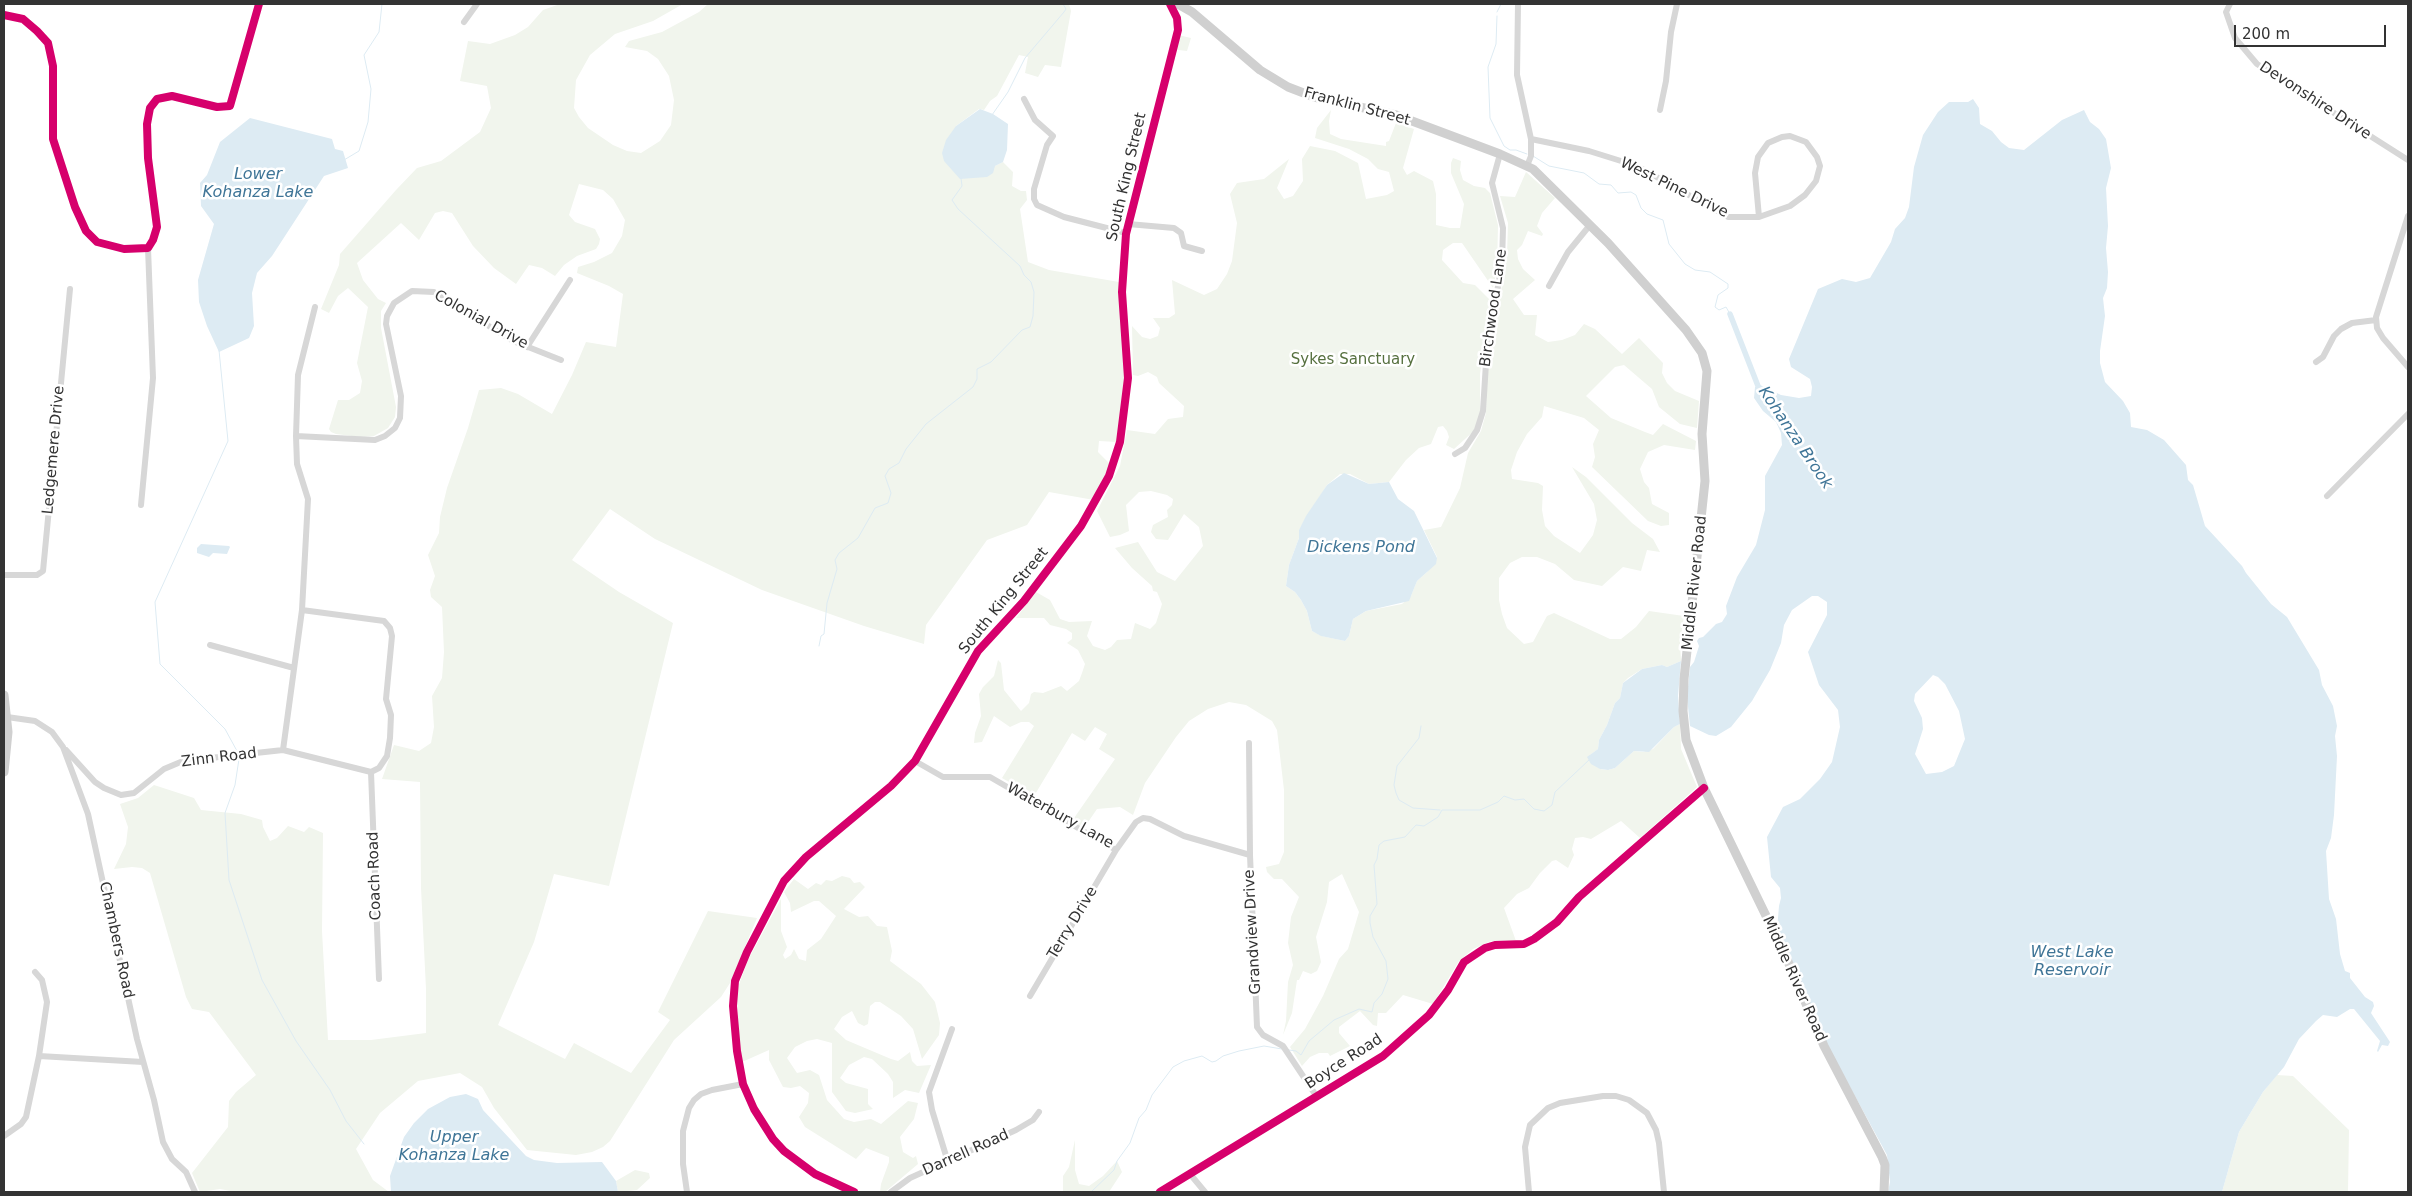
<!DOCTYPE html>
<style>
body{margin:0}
#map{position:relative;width:2412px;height:1196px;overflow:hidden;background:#fff;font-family:"DejaVu Sans",sans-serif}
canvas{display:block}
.frame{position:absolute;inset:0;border:5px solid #333;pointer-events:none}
.scale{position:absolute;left:2234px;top:25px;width:152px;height:22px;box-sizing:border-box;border:2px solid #333;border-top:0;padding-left:6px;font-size:15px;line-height:18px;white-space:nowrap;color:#333;-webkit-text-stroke:4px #fff;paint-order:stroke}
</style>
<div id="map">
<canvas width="2412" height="1196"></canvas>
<div class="frame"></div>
<div class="scale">200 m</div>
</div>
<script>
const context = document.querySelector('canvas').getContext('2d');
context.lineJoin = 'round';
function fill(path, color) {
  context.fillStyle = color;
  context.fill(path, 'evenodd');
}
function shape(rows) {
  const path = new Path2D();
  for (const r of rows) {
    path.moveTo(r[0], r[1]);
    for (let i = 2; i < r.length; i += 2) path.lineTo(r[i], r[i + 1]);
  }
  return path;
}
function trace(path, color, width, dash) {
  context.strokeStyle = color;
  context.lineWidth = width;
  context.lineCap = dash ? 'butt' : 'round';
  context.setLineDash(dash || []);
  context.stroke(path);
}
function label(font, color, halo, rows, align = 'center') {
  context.font = font + ' "DejaVu Sans",sans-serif';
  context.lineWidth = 5;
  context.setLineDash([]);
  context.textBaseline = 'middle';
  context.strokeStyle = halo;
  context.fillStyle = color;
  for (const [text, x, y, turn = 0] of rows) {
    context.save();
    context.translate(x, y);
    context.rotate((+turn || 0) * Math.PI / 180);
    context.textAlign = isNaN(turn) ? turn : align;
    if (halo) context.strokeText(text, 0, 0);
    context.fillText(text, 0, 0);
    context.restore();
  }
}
const green = shape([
 [560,4,683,4,653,21,615,34,590,55,576,80,574,108,579,117,588,128,613,145,627,151,641,153,660,141,671,125,674,100,669,76,658,59,647,51,625,47,629,41,662,32,699,12,708,4,1069,4,1071,11,1061,67,1045,65,1038,77,1025,73,1028,57,1019,55,997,96,990,101,984,110,979,109,956,126,995,166,1003,162,1013,172,1012,186,1021,191,1026,191,1027,200,1020,209,1028,262,1049,270,1119,282,1126,366,1117,442,1099,441,1098,452,1110,464,1094,500,1049,492,1027,525,987,540,926,625,924,644,864,626,762,590,655,539,610,509,572,560,619,592,673,623,609,886,554,874,534,942,498,1025,565,1059,574,1043,631,1073,670,1020,658,1012,708,911,757,918,730,983,721,997,674,1040,610,1141,603,1147,592,1152,576,1155,527,1150,494,1108,482,1087,460,1073,418,1081,380,1113,356,1149,373,1180,389,1192,236,1192,220,1189,200,1192,192,1173,228,1127,229,1101,236,1092,256,1075,209,1012,192,1009,186,997,150,873,142,868,132,867,114,869,126,844,128,827,120,804,138,798,154,785,194,798,201,810,241,814,262,820,263,827,270,841,277,838,288,826,304,832,309,827,323,833,322,931,328,1040,371,1040,426,1033,426,989,421,888,420,782,382,779,394,745,419,751,431,743,434,727,432,696,442,678,444,652,442,607,431,597,430,590,435,576,428,555,439,533,440,517,447,488,468,428,479,390,501,388,518,394,552,414,572,375,586,342,616,347,623,294,609,286,577,273,578,267,594,262,612,253,622,236,625,220,613,199,603,190,579,184,569,215,575,222,595,229,600,239,599,244,596,249,577,256,564,265,555,276,542,268,529,265,516,284,494,268,473,246,452,213,443,211,435,213,419,240,401,223,357,263,363,280,378,299,386,303,381,311,381,328,396,407,395,417,388,428,374,436,360,437,336,434,331,432,329,429,338,400,349,400,360,393,362,381,357,363,368,307,348,288,338,296,329,313,321,309,339,265,340,254,396,190,417,168,441,161,480,132,491,108,487,86,460,81,468,41,490,44,515,35,528,27,543,10],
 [1174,34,1191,38,1187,51,1170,49],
 [1331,110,1329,121,1330,134,1341,139,1386,146,1386,142,1389,141,1396,123,1414,129,1403,168,1407,175,1414,171,1433,181,1436,194,1436,225,1450,228,1460,228,1464,204,1451,173,1451,163,1453,158,1461,161,1460,170,1463,180,1474,186,1485,188,1490,193,1498,225,1497,269,1493,288,1462,243,1453,243,1443,250,1442,260,1463,283,1475,285,1491,301,1480,374,1480,412,1475,430,1454,449,1446,445,1449,437,1447,431,1443,426,1438,427,1431,444,1419,448,1406,460,1389,482,1369,484,1350,474,1340,474,1327,485,1299,530,1299,538,1289,565,1286,586,1295,592,1301,600,1307,611,1312,631,1322,636,1345,641,1349,636,1353,619,1366,611,1402,604,1411,596,1417,581,1427,572,1437,557,1424,530,1441,527,1460,488,1468,453,1481,431,1486,413,1487,375,1507,255,1508,223,1500,196,1515,197,1526,172,1555,198,1542,213,1537,226,1543,234,1542,236,1528,231,1522,245,1517,250,1518,259,1523,269,1535,280,1513,299,1524,315,1537,315,1535,335,1548,342,1562,340,1575,335,1584,324,1595,329,1622,354,1639,338,1663,363,1662,373,1667,383,1675,391,1699,401,1697,428,1680,424,1659,407,1652,389,1624,365,1615,367,1586,396,1611,418,1645,432,1653,435,1663,424,1696,441,1695,450,1664,445,1648,452,1640,469,1644,482,1649,488,1652,504,1669,513,1669,525,1661,526,1648,521,1592,467,1595,457,1593,444,1599,430,1584,418,1544,406,1542,417,1527,434,1517,452,1511,470,1512,479,1538,483,1543,486,1542,510,1545,526,1554,536,1580,553,1593,535,1597,520,1594,504,1572,467,1586,477,1632,523,1653,539,1660,552,1647,550,1641,571,1623,567,1602,586,1574,580,1555,564,1537,557,1522,557,1510,563,1499,578,1499,600,1502,614,1507,628,1524,644,1533,642,1547,616,1554,613,1610,639,1621,639,1636,627,1649,611,1684,616,1680,643,1681,661,1667,667,1662,665,1642,669,1628,678,1623,683,1620,698,1615,703,1607,725,1599,740,1598,749,1590,755,1600,769,1608,770,1615,768,1634,751,1644,752,1653,749,1674,727,1680,724,1681,749,1697,787,1640,838,1621,821,1591,839,1583,837,1575,838,1572,849,1574,855,1568,868,1556,860,1552,861,1540,873,1529,888,1517,894,1504,908,1516,941,1491,941,1473,949,1459,961,1433,1004,1403,995,1386,1013,1378,1013,1377,1026,1373,1025,1360,1011,1339,1027,1339,1033,1350,1046,1330,1056,1328,1053,1319,1053,1310,1057,1302,1066,1290,1047,1305,1029,1323,996,1339,959,1348,949,1359,912,1342,874,1329,882,1327,902,1316,937,1321,962,1317,971,1311,974,1303,971,1299,980,1297,980,1292,1013,1283,1035,1286,1021,1288,982,1293,965,1288,943,1291,917,1299,897,1282,879,1274,879,1267,872,1266,867,1279,864,1284,852,1284,790,1277,730,1272,721,1246,705,1229,702,1208,709,1189,721,1176,737,1145,783,1133,815,1120,807,1097,809,1084,828,1072,821,1115,759,1099,749,1107,734,1095,727,1085,741,1072,733,1034,796,1002,778,1034,726,1029,722,1021,722,1010,727,994,716,982,742,974,743,975,733,981,716,979,694,983,687,994,676,998,660,1001,663,1004,690,1021,711,1029,703,1031,694,1034,692,1043,693,1061,686,1067,691,1079,681,1082,673,1085,664,1078,650,1067,643,1072,639,1072,633,1066,629,1050,625,1044,618,1016,618,1036,592,1050,600,1060,619,1069,622,1092,621,1087,636,1093,646,1105,650,1111,647,1117,640,1131,639,1135,623,1150,629,1156,623,1162,604,1157,592,1153,591,1152,586,1132,568,1115,548,1138,542,1157,572,1175,581,1203,546,1199,527,1184,514,1168,540,1156,539,1151,532,1153,525,1168,517,1167,510,1172,505,1173,499,1167,495,1151,491,1139,492,1126,505,1129,531,1120,535,1110,537,1097,511,1120,466,1127,430,1155,434,1168,419,1183,417,1184,406,1159,383,1157,377,1148,372,1138,376,1133,375,1132,326,1142,337,1150,339,1158,336,1160,328,1153,318,1169,318,1175,314,1172,280,1204,295,1217,289,1227,274,1232,261,1237,223,1230,194,1237,183,1264,179,1289,159,1277,188,1284,199,1293,196,1303,181,1302,159,1310,146,1335,151,1358,163,1366,199,1387,195,1394,191,1389,172,1378,169,1368,159,1349,149,1315,138,1317,128],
 [842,876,850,878,854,883,860,882,865,887,844,909,859,917,868,916,877,926,887,927,892,951,890,961,921,984,935,1002,940,1023,939,1035,922,1059,913,1029,901,1016,880,1002,875,1002,870,1006,868,1024,864,1026,858,1023,852,1011,842,1017,834,1029,846,1040,891,1059,898,1061,910,1052,912,1061,917,1066,931,1065,919,1093,905,1090,893,1098,893,1082,888,1074,872,1059,864,1057,849,1065,840,1078,846,1083,868,1089,868,1104,873,1109,855,1113,846,1111,832,1092,832,1043,817,1039,807,1041,795,1047,787,1058,797,1073,810,1070,819,1075,827,1100,844,1119,854,1122,871,1119,881,1124,908,1101,918,1103,914,1119,900,1137,903,1152,913,1158,916,1156,918,1164,885,1192,880,1192,881,1184,889,1162,889,1157,866,1148,856,1159,805,1127,799,1117,808,1103,809,1093,800,1086,791,1088,783,1087,769,1060,769,1050,742,1062,739,1042,737,990,748,960,781,899,781,931,787,947,783,955,785,959,791,955,794,949,799,959,806,961,807,950,821,939,836,916,819,901,814,901,791,912,790,903,784,892,794,879,808,889,816,883,821,885,826,880,832,881],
 [2277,1075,2293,1076,2349,1130,2348,1192,2222,1192,2239,1132,2263,1092],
 [1075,1140,1075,1170,1079,1184,1089,1186,1103,1176,1117,1161,1122,1172,1109,1192,1063,1192,1063,1176,1069,1167],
 [635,1170,649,1173,650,1178,637,1190,618,1192,616,1181]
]);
const water = shape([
 [1973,99,1979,108,1980,124,1992,131,2001,142,2009,148,2024,150,2062,120,2084,110,2090,122,2099,129,2106,139,2111,168,2106,188,2108,226,2106,248,2108,272,2107,288,2103,298,2105,316,2100,351,2100,363,2105,382,2123,401,2130,413,2131,427,2147,430,2164,440,2186,465,2188,480,2193,485,2205,526,2242,566,2246,573,2271,604,2287,617,2319,670,2322,685,2333,706,2337,726,2335,736,2337,756,2334,815,2331,838,2326,851,2329,899,2336,919,2340,954,2345,971,2350,973,2350,978,2365,997,2373,1002,2374,1006,2371,1013,2390,1042,2388,1046,2382,1045,2378,1052,2377,1051,2380,1041,2354,1009,2350,1009,2337,1017,2323,1015,2316,1021,2299,1039,2284,1067,2263,1092,2239,1132,2222,1192,1888,1192,1890,1182,1887,1155,1831,1052,1777,930,1779,906,1781,898,1780,888,1771,877,1767,837,1783,807,1800,799,1820,779,1832,762,1840,727,1838,710,1819,685,1808,652,1827,615,1827,602,1818,596,1812,596,1792,610,1784,625,1781,643,1770,670,1752,701,1731,727,1716,736,1709,735,1690,726,1687,697,1690,667,1694,662,1699,646,1697,641,1699,638,1703,637,1716,624,1722,622,1727,614,1726,606,1737,577,1756,545,1765,510,1765,476,1782,445,1781,433,1776,422,1763,411,1754,398,1755,387,1760,385,1781,395,1799,398,1811,396,1812,387,1810,379,1791,367,1789,359,1818,289,1842,279,1856,282,1870,278,1891,242,1895,229,1905,218,1909,207,1914,167,1923,135,1938,112,1949,102,1968,102],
 [1933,675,1938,677,1945,684,1959,711,1965,739,1954,766,1942,772,1926,774,1915,754,1923,729,1922,718,1914,701,1915,694],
 [980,109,993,114,1008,124,1007,150,1003,162,995,166,993,173,987,177,960,179,944,161,942,153,946,140,956,126],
 [250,118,332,139,335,149,343,151,348,168,324,176,272,256,257,273,252,293,254,326,249,338,219,352,207,326,199,302,198,280,214,224,201,206,200,183,207,175,220,142],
 [1344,473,1369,484,1389,482,1398,499,1414,511,1437,558,1436,564,1417,581,1409,601,1366,611,1353,619,1349,636,1345,641,1321,636,1312,631,1307,611,1301,600,1295,592,1286,586,1289,565,1299,538,1299,530,1306,516,1327,485],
 [201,544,229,546,230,547,227,554,213,553,209,557,197,553,197,548],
 [1681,661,1678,696,1680,724,1674,727,1649,752,1634,751,1615,768,1608,770,1600,769,1591,764,1587,757,1598,749,1599,740,1607,725,1615,703,1620,698,1623,683,1642,669,1662,665,1667,667],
 [466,1094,478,1099,483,1110,526,1156,534,1160,557,1163,602,1162,616,1181,618,1192,391,1192,390,1176,404,1137,414,1123,428,1109,450,1097]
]);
const stream = shape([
 [1497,12,1501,4],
 [1497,16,1496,44,1488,67,1490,118,1504,146,1510,150,1516,150,1527,154],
 [992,115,1008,92,1025,58,1064,12,1066,9,1063,4],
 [1533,156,1549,166,1584,173,1599,184,1611,185,1618,193,1631,192,1636,195,1641,208,1647,214,1663,220,1669,244,1685,264,1695,270,1710,272,1728,284,1728,288,1718,295,1715,307,1719,310,1726,307,1730,314],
 [344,160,359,151,368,122,371,89,364,55,379,32,382,4],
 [219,350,228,441,155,602,160,664,225,729,237,751],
 [819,646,821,636,824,634,827,603,837,569,835,560,839,553,858,538,875,508,888,503,891,493,885,476,889,469,899,463,906,449,926,424,973,387,977,379,977,369,991,362,1022,330,1030,327,1033,316,1034,292,1031,282,1024,275,1020,266,958,209,952,200,962,186,961,178],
 [1421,726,1419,738,1397,766,1394,785,1396,793,1399,800,1413,808,1440,810],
 [239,759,235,785,225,813,229,880,262,980,296,1041,330,1090,346,1121,364,1144],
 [1289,1050,1296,1051,1301,1055,1309,1041,1334,1020,1359,1009,1372,1012,1374,1003,1382,994,1388,979,1386,961,1373,937,1370,923,1370,916,1377,904,1374,865,1377,859,1379,845,1384,841,1405,837,1416,825,1424,826,1438,817,1442,810,1480,810,1498,802,1504,796,1515,800,1524,799,1534,809,1544,811,1552,805,1555,792,1589,760],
 [1091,1192,1114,1170,1117,1161,1130,1143,1139,1118,1146,1110,1152,1095,1173,1067,1184,1061,1202,1056,1212,1062,1216,1061,1223,1056,1239,1051,1264,1046,1282,1049]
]);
const canal = shape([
 [1730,314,1758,386]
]);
const street = shape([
 [1518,4,1517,75,1531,139,1531,156,1527,166],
 [2230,4,2226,12,2235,38,2257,64,2408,160],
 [4,15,23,19,37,31,48,43,53,66,53,139,75,207,86,231,97,242,124,249,148,248,153,240,157,227,148,158,147,124,150,108,157,99,172,96,217,107,230,106,259,4],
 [464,22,477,4],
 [1024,99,1035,120,1053,136,1047,145,1034,189,1034,199,1037,205,1064,217,1126,233],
 [1660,110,1666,81,1671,32,1677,4],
 [1790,136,1806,142,1817,157,1820,166,1816,181,1805,195,1790,206,1759,217,1755,173,1758,157,1768,143,1782,137,1790,136],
 [1531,139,1589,151,1637,166,1728,217,1759,217],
 [2408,216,2376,317,2377,328,2383,338,2408,367],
 [1128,224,1174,228,1181,233,1184,246,1202,251],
 [1549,286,1568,252,1590,225],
 [527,347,570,280],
 [2316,362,2323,357,2334,336,2341,329,2352,323,2376,320],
 [296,436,375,440,385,436,395,428,400,418,401,396,386,324,387,316,394,303,412,291,434,292,513,341,561,360],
 [1455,454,1465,448,1477,430,1483,411,1487,347,1502,264,1503,228,1492,183,1500,154],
 [2327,496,2408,414],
 [141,505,153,378,148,248],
 [4,575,37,575,43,571,70,289],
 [302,610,384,621,390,628,392,636,386,699,391,715,390,738,387,756,379,768,371,772],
 [210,645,294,668],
 [7,717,35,721,52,732,63,747,88,814,137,1039,154,1100,163,1142,172,1159,186,1172,195,1192],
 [1249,743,1250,855,1257,1027,1263,1035,1283,1046,1317,1097],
 [66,750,95,782,104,788,121,795,134,793,164,769,183,761,283,750,371,772],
 [283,750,302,610,308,499,297,464,296,436,298,375,315,307],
 [915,761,943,777,990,777,1116,850,1136,822,1143,818,1150,819,1184,836,1250,855],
 [371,772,379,979],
 [1030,996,1116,850],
 [39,1056,143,1062],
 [4,1136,21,1124,26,1117,39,1056,47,1002,42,980,35,972],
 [947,1159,932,1110,929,1092,952,1029],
 [1190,1174,1205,1192],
 [687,1192,683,1164,683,1131,689,1108,694,1100,701,1094,712,1090,743,1084],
 [854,1192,815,1174,784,1151,773,1139,754,1109,743,1084,737,1051,733,1006,735,981,747,952,784,881,806,857,891,786,915,761,978,651,1024,601,1081,526,1109,476,1120,442,1128,378,1122,292,1126,234,1178,30,1177,18,1170,4],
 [891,1192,910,1178,1016,1130,1033,1120,1039,1112],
 [1160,1192,1383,1056,1429,1015,1448,990,1464,962,1485,948,1495,945,1524,944,1534,939,1557,922,1579,897,1704,788],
 [1529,1192,1525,1147,1530,1125,1548,1108,1560,1103,1603,1096,1616,1096,1629,1100,1647,1113,1656,1130,1659,1143,1664,1192]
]);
const secondary = shape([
 [1178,4,1192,12,1260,70,1288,87,1314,97,1396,115,1500,154,1533,169,1608,243,1686,330,1702,353,1707,371,1702,434,1705,481,1684,679,1683,711,1686,740,1704,788,1786,957,1824,1046,1882,1157,1885,1165,1884,1192],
 [4,695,8,732,4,772]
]);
const cycleway = shape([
 [4,15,23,19,37,31,48,43,53,66,53,139,75,207,86,231,97,242,124,249,148,248,153,240,157,227,148,158,147,124,150,108,157,99,172,96,217,107,230,106,259,4],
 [854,1192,815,1174,784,1151,773,1139,754,1109,743,1084,737,1051,733,1006,735,981,747,952,784,881,806,857,891,786,915,761,978,651,1024,601,1081,526,1109,476,1120,442,1128,378,1122,292,1126,234,1178,30,1177,18,1170,4],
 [1160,1192,1383,1056,1429,1015,1448,990,1464,962,1485,948,1495,945,1524,944,1534,939,1557,922,1579,897,1704,788]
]);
const streetNames = [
 ["Devonshire Drive",2315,101,33],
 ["Franklin Street",1357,107,15],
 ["South King Street",1127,177,-77],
 ["West Pine Drive",1674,188,26],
 ["Birchwood Lane",1494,308,-82],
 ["Colonial Drive",481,320,29],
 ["Ledgemere Drive",54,450,-85],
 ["Middle River Road",1695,583,-84],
 ["South King Street",1004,601,-51],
 ["Zinn Road",219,758,-7],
 ["Waterbury Lane",1060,816,29],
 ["Coach Road",375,876,-92],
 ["Terry Drive",1073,923,-59],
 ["Grandview Drive",1253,932,-93],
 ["Chambers Road",116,940,78],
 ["Middle River Road",1794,979,66],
 ["Boyce Road",1344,1062,-33],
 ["Darrell Road",966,1153,-24]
];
const parkNames = [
 ["Sykes Sanctuary",1353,360]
];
const waterNames = [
 ["Lower",258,175],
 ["Kohanza Lake",258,193],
 ["Kohanza Brook",1795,438,56],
 ["Dickens Pond",1361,548],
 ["West Lake",2072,953],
 ["Reservoir",2072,971],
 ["Upper",454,1138],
 ["Kohanza Lake",454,1156]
];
fill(green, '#f1f5ed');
fill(water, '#ddebf3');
trace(stream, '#ddebf3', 1);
trace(canal, '#ddebf3', 5.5);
trace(street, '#d7d7d7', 6);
trace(secondary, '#d0d0d0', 9);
trace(cycleway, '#d6006c', 8);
label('15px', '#333', '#fff', streetNames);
label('15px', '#56703f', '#fff', parkNames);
label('italic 16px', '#3f7597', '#fff', waterNames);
</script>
